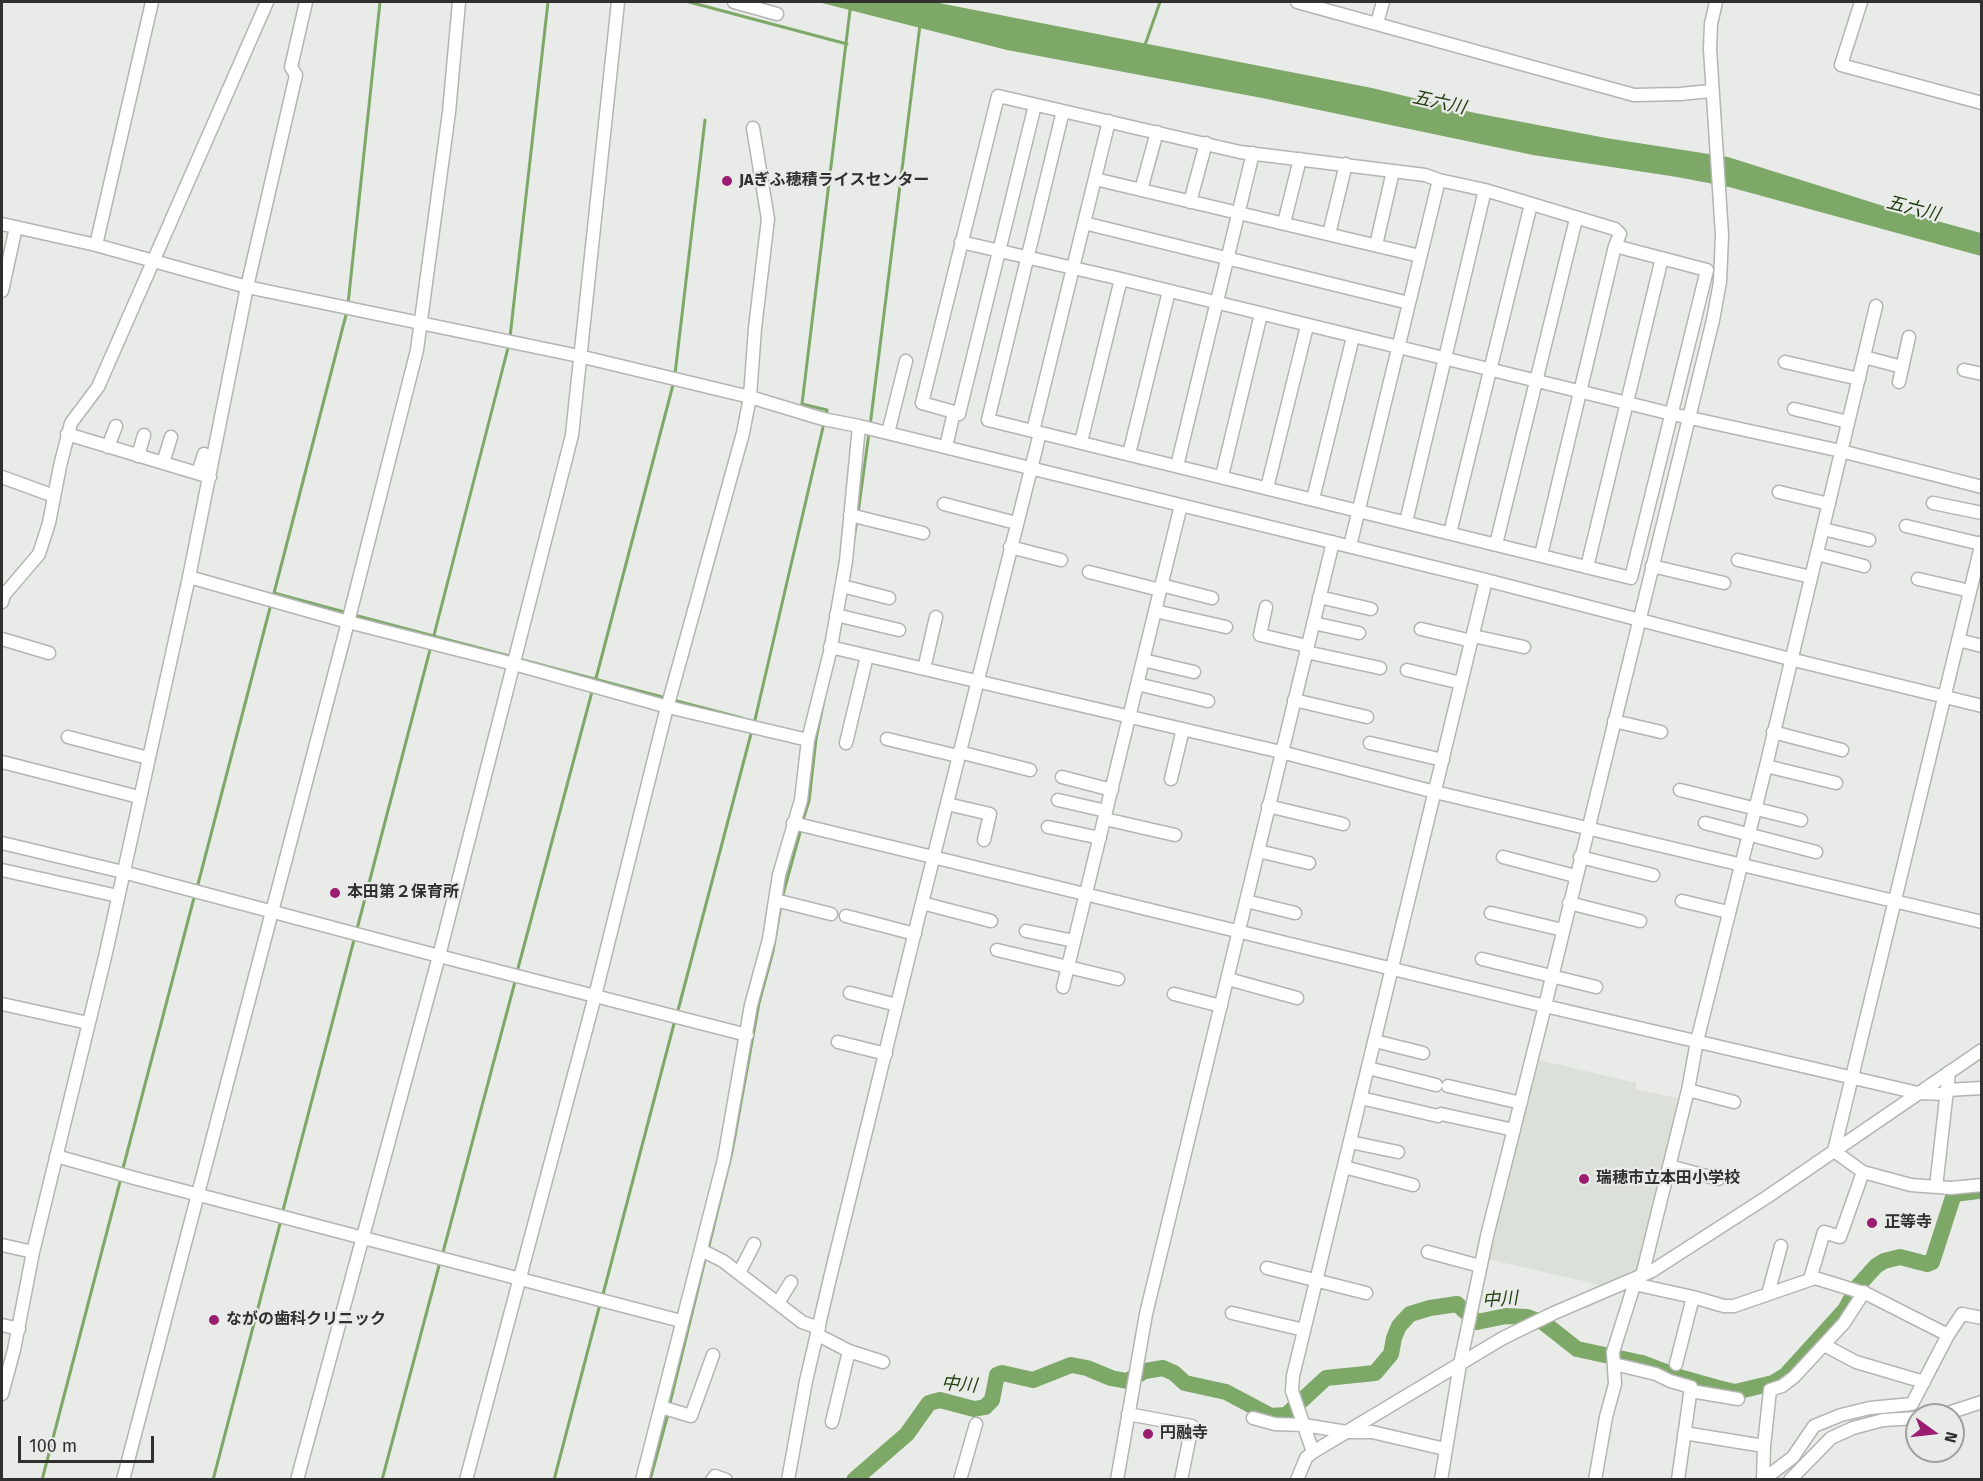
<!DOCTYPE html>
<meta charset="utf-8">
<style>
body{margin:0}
#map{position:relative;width:1983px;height:1481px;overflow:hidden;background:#e9ebe8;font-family:"Fira Sans",sans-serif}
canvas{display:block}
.frame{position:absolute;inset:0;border:3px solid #30312f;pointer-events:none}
.north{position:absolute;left:1905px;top:1403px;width:60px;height:60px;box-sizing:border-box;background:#e9ebe8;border:2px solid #9fa19e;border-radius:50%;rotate:105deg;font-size:16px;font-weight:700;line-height:24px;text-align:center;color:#30312f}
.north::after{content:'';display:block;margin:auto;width:21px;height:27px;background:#9b1d72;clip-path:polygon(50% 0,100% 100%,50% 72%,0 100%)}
.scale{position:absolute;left:18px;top:1436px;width:136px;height:27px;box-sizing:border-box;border:3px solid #30312f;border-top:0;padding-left:8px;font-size:18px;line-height:21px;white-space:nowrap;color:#30312f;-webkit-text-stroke:4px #e9ebe8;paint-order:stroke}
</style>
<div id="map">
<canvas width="1983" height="1481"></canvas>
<div class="frame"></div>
<div class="north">N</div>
<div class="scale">100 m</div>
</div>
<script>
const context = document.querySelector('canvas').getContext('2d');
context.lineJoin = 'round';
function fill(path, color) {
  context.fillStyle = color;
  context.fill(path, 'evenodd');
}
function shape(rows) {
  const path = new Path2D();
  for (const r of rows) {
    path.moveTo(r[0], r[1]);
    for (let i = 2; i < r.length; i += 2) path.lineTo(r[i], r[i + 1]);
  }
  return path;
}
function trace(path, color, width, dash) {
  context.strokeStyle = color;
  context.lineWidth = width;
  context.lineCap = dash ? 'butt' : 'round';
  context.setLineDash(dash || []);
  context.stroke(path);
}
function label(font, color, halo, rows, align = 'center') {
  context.font = font + ' "Fira Sans","Noto Sans JP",sans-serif';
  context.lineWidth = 4.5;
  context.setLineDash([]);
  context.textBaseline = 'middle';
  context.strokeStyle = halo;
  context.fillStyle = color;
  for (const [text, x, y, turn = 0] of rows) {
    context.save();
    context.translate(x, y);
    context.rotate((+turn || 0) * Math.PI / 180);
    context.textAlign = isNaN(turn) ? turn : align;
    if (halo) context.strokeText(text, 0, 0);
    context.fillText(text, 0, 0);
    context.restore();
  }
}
const built = shape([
 [1535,1059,1636,1083,1636,1089,1681,1099,1640,1273,1604,1286,1488,1259]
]);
const water = shape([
 [818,2,934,2,1372,88,1475,113,1606,138,1728,157,1893,209,1981,233,1981,256,1729,187,1677,177,1533,155,1262,98,1007,50]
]);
const stream = shape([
 [689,2,847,44],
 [1145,45,1160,2],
 [348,304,380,2],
 [510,337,548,2],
 [675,374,705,120],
 [826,417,827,410,802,404,851,2],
 [870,426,920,25],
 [858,513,869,433],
 [854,539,857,519],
 [274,593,348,613],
 [273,597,347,311],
 [354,615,513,657],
 [433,639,509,344],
 [519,659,666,698],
 [595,682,674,381],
 [673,700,742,718],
 [754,724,824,423],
 [802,823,809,801,816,739,824,700],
 [197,888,271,604],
 [782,898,801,829],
 [357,929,431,646],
 [517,972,593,688],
 [677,1014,752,730],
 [122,1172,195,894],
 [282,1214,355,936],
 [708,1250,732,1152,759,1003,773,951,781,905],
 [442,1256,516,978],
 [602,1298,675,1020],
 [669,1407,706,1256],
 [42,1480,121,1178],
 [213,1480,281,1220],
 [382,1480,440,1262],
 [554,1480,600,1304],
 [650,1480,668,1414]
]);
const river = shape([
 [854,1480,907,1434,929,1403,940,1400,974,1409,985,1407,992,1400,997,1375,1002,1373,1033,1380,1071,1365,1087,1368,1111,1378,1127,1381,1145,1371,1163,1368,1174,1373,1185,1383,1226,1392,1271,1416,1286,1415,1326,1378,1375,1373,1391,1354,1394,1338,1399,1326,1410,1314,1430,1308,1457,1304,1477,1322,1506,1316,1527,1317,1544,1323,1577,1349,1642,1363,1679,1377,1718,1388,1735,1392,1773,1383,1786,1375,1845,1310,1858,1286,1876,1266,1884,1261,1900,1257,1927,1264,1932,1262,1954,1194,1978,1191]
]);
const minor = shape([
 [734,2,777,14],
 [1297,2,1634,95,1680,94,1711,91],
 [1861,2,1841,65,1982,103],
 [1377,23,1383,2],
 [1095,179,1420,256],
 [1141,190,1157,132],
 [1190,202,1206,143],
 [1084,223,1409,303],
 [1284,223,1300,159],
 [2,224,96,245,247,287,579,356,750,397,823,419,859,426,1486,580,1790,659,1982,706],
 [1329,234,1346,164],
 [961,242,1121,279,1672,414,1841,451,1982,487],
 [96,245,152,2],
 [1376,245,1393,171],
 [2,291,16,227],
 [1864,357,1902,367],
 [1785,362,1859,379],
 [1964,370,1982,374],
 [1899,382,1909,337],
 [1794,409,1848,422],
 [954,412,922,403,998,96,1240,152,1425,175,1439,180,1485,190,1615,229,1620,234,1615,246,1707,270,1631,578,988,420,1063,111],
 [1033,431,1109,121],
 [888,433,906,361],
 [67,434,210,477],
 [1081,442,1121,279],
 [108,447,116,426],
 [946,447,954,412,959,414,1035,105],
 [1129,454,1169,291],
 [138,456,144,435],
 [163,463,171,437],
 [1177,466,1253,153],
 [198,473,204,454],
 [1222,476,1261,314],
 [2,477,54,496],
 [1267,488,1307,326],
 [1779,492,1829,504],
 [1313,499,1353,337],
 [1933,503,1982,513],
 [944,504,1016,523],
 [850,515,923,533],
 [1406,522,1485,190],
 [1906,526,1981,544],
 [1823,529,1869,540],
 [1450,533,1531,204],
 [1496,544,1576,219],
 [1350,546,1439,180],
 [1010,547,1061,560],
 [1817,554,1864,566],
 [1541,555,1615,246],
 [1738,560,1811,577],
 [1652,566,1724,583],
 [1587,567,1662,258],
 [1089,572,1160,590],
 [189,577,348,622,514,664,668,707,808,740],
 [1918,579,1970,591],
 [1161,585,1212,598],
 [842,586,889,598],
 [1319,597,1371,609],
 [2,602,4,595,39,554,49,523,60,466,71,423,98,387,267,2],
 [1266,607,1260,635,1307,646],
 [1155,611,1226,627],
 [836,615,899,630],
 [1313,623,1359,633],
 [1421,629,1472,641],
 [1473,636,1524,647],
 [2,639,49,653],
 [1958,640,1982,646],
 [830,647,1281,752,1435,792,1982,922],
 [1306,652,1380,668],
 [1143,660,1194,672],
 [924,669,936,617],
 [1407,670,1461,683],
 [1137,684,1208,701],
 [1294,700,1367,717],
 [1614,721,1661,732],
 [1773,732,1842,750],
 [68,737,148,758],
 [887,739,958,756],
 [846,743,867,656],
 [1370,743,1443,760],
 [959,752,1030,770],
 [2,762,139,797],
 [1766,766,1836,783],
 [1062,777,1112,790],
 [1171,779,1183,729],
 [1680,790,1801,820],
 [1058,800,1106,811],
 [947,804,990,814,984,840],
 [1268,806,1343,824],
 [1105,819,1175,835],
 [793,823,1545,1006,1918,1093,1947,1094],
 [1705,823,1816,852],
 [1048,827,1100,838],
 [2,843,123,872,439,956,747,1035],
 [1258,851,1309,863],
 [1503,857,1575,876],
 [1580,857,1653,875],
 [2,870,118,896],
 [775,900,831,914],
 [1246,901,1295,913],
 [1682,901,1728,912],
 [922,903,991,921],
 [1569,903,1640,921],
 [1491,913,1563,930],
 [846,916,915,934],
 [1026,931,1074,941],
 [997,950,1118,979],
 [1482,959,1596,987],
 [1228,979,1297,998],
 [1063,987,1181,505],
 [850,993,897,1005],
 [1174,994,1221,1006],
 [2,1004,88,1023],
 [1375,1041,1423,1053],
 [838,1042,886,1054],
 [1368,1068,1436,1085],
 [1448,1086,1521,1103],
 [1688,1090,1734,1102],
 [1947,1090,1982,1088],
 [1361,1098,1438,1116,1441,1114,1514,1130],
 [1350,1142,1398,1152],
 [1834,1151,1982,542],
 [1834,1151,1863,1172,1911,1185,1951,1188,1982,1185],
 [56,1156,138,1179,681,1321],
 [1669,1166,1718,1179],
 [1344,1167,1413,1185],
 [1936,1187,1949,1072],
 [2,1245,33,1252],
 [701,1250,723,1261,802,1322,819,1328],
 [1428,1252,1480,1266],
 [1267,1268,1366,1293],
 [739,1273,754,1244],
 [1642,1276,1688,1090,1697,1041,1766,766,1876,306],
 [1810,1279,1824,1232,1840,1237,1863,1172],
 [1634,1284,1693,1297,1724,1306,1734,1306,1815,1278,1867,1294,1948,1335,1962,1314,1982,1318],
 [1768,1294,1781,1246],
 [778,1303,791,1282],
 [1232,1313,1304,1330],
 [2,1325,19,1329],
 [818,1335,849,1351,883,1362],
 [1824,1345,1856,1362,1924,1382],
 [1614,1364,1656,1374,1670,1381,1691,1387,1678,1480],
 [1676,1364,1693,1297],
 [1691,1391,1738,1399],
 [2,1394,14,1350,33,1252,105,957,189,577,247,287,296,75,291,67,306,2],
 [661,1407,691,1416,713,1355],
 [1128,1414,1192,1426,1181,1480],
 [1942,1415,1982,1402],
 [1253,1418,1275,1424,1304,1425,1347,1432,1372,1432,1445,1449],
 [832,1422,849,1351],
 [1684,1433,1764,1446],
 [1313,1452,1292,1391,1293,1376,1486,580],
 [123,1480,348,622,417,350,449,112,459,2],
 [297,1480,439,956,572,435,618,2],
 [466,1480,595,996,664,719,743,433,750,397,755,328,768,219,753,128],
 [642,1480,724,1159,751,1005,769,939,779,875,801,800,808,740,830,652,846,561,859,426],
 [712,1480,715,1476,726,1480],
 [788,1480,806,1381,830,1278,922,903,1040,433],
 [960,1480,976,1424],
 [1117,1480,1146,1314,1333,542],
 [1297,1480,1306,1458,1313,1452,1503,1338,1554,1313,1652,1271,1767,1197,1982,1050],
 [1441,1480,1460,1364,1487,1236,1545,1006,1713,320,1720,282,1722,235,1710,49,1711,24,1716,2],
 [1595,1480,1606,1417,1615,1384,1613,1352,1636,1279],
 [1763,1480,1793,1457,1814,1426,1841,1415,1870,1408,1912,1404,1948,1335],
 [1763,1480,1764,1446,1770,1390,1782,1386,1794,1377,1844,1323,1864,1292],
 [1790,1480,1831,1438,1853,1428,1883,1420,1917,1418]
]);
const markers = [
 [727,181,6,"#9b1d72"],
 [335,893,6,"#9b1d72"],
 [1584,1179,6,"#9b1d72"],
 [1872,1223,6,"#9b1d72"],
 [214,1320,6,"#9b1d72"],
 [1148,1434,6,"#9b1d72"]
];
const poiNames = [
 ["JAぎふ穂積ライスセンター",739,181],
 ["本田第２保育所",347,893],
 ["瑞穂市立本田小学校",1596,1179],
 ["正等寺",1884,1223],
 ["ながの歯科クリニック",226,1320],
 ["円融寺",1160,1434]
];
const waterNames = [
 ["五六川",1439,103,12],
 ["五六川",1913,209,14],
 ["中川",1500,1300,-4],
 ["中川",959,1385,5]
];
fill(built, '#dbe0d8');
fill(water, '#7ea868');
trace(stream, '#7ea868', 3);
trace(river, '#7ea868', 16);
trace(minor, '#b3b5b2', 15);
trace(minor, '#fff', 12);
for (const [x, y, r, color] of markers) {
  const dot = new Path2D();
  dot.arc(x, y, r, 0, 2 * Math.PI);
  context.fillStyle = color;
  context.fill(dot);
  trace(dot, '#e9ebe8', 2);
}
label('bold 16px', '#30312f', '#e9ebe8', poiNames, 'left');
label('italic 18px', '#223e10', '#e9ebe8', waterNames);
</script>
